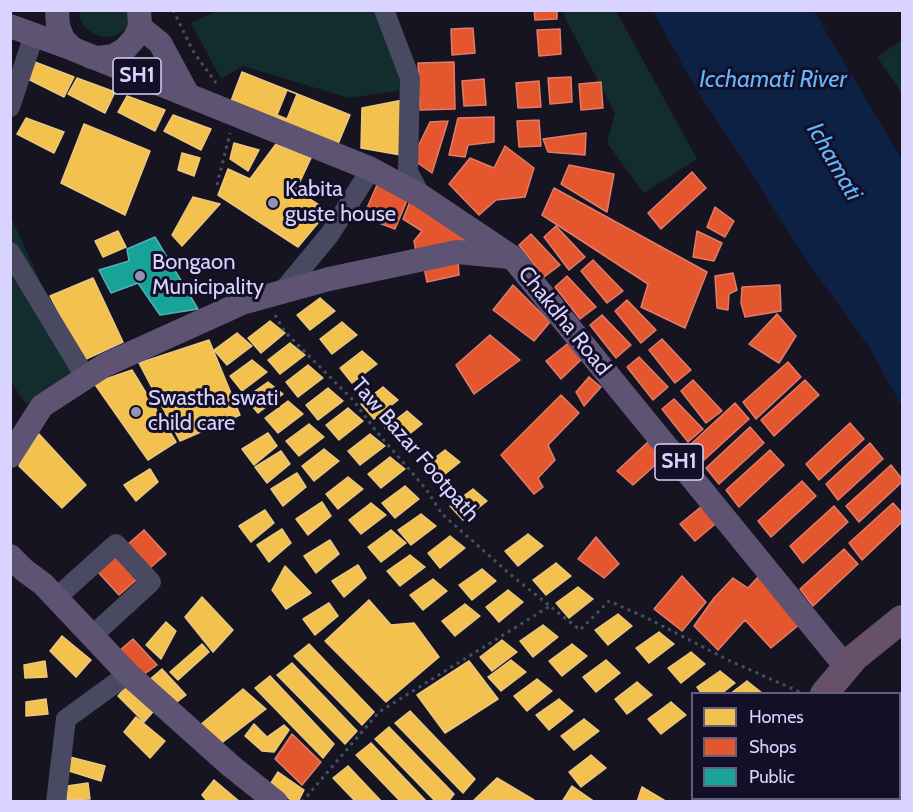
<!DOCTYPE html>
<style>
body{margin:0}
#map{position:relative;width:913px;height:812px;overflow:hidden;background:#161421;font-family:Cabin,sans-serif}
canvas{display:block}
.frame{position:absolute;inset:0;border:12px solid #d9d4ff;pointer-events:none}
.legend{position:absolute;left:691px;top:692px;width:210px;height:108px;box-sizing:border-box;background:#130f26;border:2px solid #625e7d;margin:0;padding:8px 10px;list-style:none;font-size:18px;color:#d9d4ff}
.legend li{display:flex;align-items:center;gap:12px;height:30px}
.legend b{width:30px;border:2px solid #625e7d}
</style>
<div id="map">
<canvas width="913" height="812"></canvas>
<div class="frame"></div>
<ul class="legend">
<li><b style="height:16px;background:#f2c14e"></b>Homes</li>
<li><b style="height:16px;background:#e4572e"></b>Shops</li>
<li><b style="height:16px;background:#17a398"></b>Public</li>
</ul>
</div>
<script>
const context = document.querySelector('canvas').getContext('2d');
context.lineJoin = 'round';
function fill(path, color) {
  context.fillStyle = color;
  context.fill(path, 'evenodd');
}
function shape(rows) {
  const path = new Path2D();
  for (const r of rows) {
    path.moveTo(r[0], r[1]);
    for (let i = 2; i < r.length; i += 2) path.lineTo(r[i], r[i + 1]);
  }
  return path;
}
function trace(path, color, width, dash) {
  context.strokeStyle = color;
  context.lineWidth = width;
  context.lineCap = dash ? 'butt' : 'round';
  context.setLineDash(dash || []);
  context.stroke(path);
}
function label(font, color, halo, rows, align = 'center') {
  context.font = font + ' Cabin,sans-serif';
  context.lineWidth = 6;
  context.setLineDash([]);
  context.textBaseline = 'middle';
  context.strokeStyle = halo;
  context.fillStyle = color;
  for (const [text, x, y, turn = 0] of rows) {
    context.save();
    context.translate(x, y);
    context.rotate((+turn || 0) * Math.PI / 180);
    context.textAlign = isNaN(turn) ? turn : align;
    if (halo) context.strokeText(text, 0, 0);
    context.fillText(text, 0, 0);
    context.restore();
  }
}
const green = shape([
 [79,11,132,11,128,24,125,29,115,36,104,37,94,34,85,28,80,18],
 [217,11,377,11,404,90,349,98,243,66,221,79,191,23],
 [563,11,616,11,697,159,644,193,607,143,615,113,566,20],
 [902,40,902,93,877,57],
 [10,215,80,369,26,404,11,382]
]);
const water = shape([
 [653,11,814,11,902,160,902,407,869,347,810,265,692,82]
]);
const homes = shape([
 [35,62,74,77,64,97,26,78,35,62],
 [242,72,350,115,338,144,231,101,242,72],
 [77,78,115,92,105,113,68,94,77,78],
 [287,90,297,94,287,119,277,115,287,90],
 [127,96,165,110,155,131,118,112,127,96],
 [408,99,406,156,361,148,362,108,408,99],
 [173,115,211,129,201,150,164,131,173,115],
 [26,118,64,132,54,153,17,134,26,118],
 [84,124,150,151,125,215,61,183,84,124],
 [234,143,259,150,248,171,230,159,234,143],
 [276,144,311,158,296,190,328,211,298,247,218,195,228,169,250,179,276,144],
 [182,153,200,158,194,176,178,170,182,153],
 [193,197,220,204,182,246,172,235,193,197],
 [118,231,126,247,103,257,95,241,118,231],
 [93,278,123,342,84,360,50,296,93,278],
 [320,298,335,311,310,330,297,315,320,298],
 [270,321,285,333,261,353,248,338,270,321],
 [342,322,357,335,332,354,320,339,342,322],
 [237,333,252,346,227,365,214,350,237,333],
 [209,340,240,415,180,441,139,363,209,340],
 [290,343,305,355,280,374,268,360,290,343],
 [362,351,377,364,352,383,340,368,362,351],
 [252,360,267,372,242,391,230,376,252,360],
 [308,365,323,378,298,397,286,382,308,365],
 [132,370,176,442,148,460,94,383,132,370],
 [268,382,283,394,258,413,245,398,268,382],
 [383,387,398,400,374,419,361,404,383,387],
 [328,388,343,401,318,420,306,405,328,388],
 [288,401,303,414,278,433,265,418,288,401],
 [348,408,363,421,339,440,326,425,348,408],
 [407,411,422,424,398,443,385,428,407,411],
 [309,424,324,437,299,456,286,441,309,424],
 [268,433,277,446,254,465,242,449,268,433],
 [39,434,86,485,62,508,19,466,29,444,39,434],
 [370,434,385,446,360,465,348,451,370,434],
 [324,449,339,461,314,481,302,466,324,449],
 [445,450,460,462,435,482,423,467,445,450],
 [281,451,290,464,267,483,255,467,281,451],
 [390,457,405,469,381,488,368,474,390,457],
 [150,469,158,482,136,501,124,485,150,469],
 [297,473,306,487,283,506,271,489,297,473],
 [348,477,363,489,338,509,326,494,348,477],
 [405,486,419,499,395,518,382,503,405,486],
 [473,489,487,501,463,520,450,506,473,489],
 [322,502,331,516,308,535,296,519,322,502],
 [371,503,386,515,361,534,349,520,371,503],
 [265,510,274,523,251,542,239,526,265,510],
 [421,514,436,526,411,545,398,530,421,514],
 [282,529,291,543,269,562,257,545,282,529],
 [391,530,406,543,381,562,368,547,391,530],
 [528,534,543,546,518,566,505,551,528,534],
 [450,536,465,548,440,568,428,553,450,536],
 [330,540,339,554,316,573,304,556,330,540],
 [410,555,425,567,400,586,387,571,410,555],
 [556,563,571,576,546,595,533,580,556,563],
 [358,565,366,578,344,597,332,581,358,565],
 [285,566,311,593,286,609,272,590,285,566],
 [482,569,496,581,472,600,459,585,482,569],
 [433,579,447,591,423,610,410,595,433,579],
 [578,587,593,599,569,618,556,603,578,587],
 [508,590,523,602,499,622,486,607,508,590],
 [202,597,233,630,213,652,185,617,202,597],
 [369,600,391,625,414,623,439,657,386,702,325,641,369,600],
 [329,603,338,616,315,635,303,619,329,603],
 [465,604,480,616,455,636,442,621,465,604],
 [618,614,632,626,608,645,595,630,618,614],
 [166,622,176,631,161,659,146,645,166,622],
 [543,625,558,637,533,657,520,641,543,625],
 [659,632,674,644,649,663,636,648,659,632],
 [62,636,91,660,76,677,50,651,62,636],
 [502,640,517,652,492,671,480,657,502,640],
 [202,644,209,652,178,680,170,672,202,644],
 [309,644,374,712,362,725,294,656,309,644],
 [572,644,587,656,562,676,549,661,572,644],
 [691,652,705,664,681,683,668,668,691,652],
 [511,660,526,672,501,691,488,677,511,660],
 [606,660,620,673,596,692,583,677,606,660],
 [45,661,47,677,25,678,24,665,45,661],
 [469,661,498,699,445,733,417,695,469,661],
 [292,663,357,731,345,744,277,675,292,663],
 [162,669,186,695,173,705,148,681,162,669],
 [720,671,735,683,721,694,702,694,697,687,720,671],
 [270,676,334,744,323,758,255,688,270,676],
 [537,679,552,691,527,711,514,696,537,679],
 [131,681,159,705,144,722,118,696,131,681],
 [747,681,762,693,730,694,747,681],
 [637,682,652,695,627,714,615,699,637,682],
 [243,689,266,709,219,745,199,726,243,689],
 [46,699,48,714,26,716,26,702,46,699],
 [559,699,573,711,549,730,536,715,559,699],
 [671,702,686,715,661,734,648,719,671,702],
 [410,711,475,779,463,793,395,723,410,711],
 [136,717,165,741,150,758,124,732,136,717],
 [584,719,599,731,574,750,561,736,584,719],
 [254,724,267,737,284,725,289,730,274,752,262,751,245,736,254,724],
 [389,727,454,794,448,802,436,802,375,739,389,727],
 [371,743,427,802,401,802,356,755,371,743],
 [591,755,606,768,581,787,569,772,591,755],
 [70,757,105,766,101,781,66,770,70,757],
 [348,766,382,802,356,802,333,778,348,766],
 [278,772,304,790,298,802,293,802,271,783,278,772],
 [497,778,534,800,532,802,472,802,497,778],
 [214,780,240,802,208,802,202,795,214,780],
 [88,783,90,799,67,800,67,786,88,783],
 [572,786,595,802,562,802,572,786],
 [642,787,667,802,637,802,642,787]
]);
const shops = shape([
 [534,10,557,10,557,19,535,20,534,10],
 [473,28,475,53,452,55,451,29,473,28],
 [560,29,561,54,539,56,537,30,560,29],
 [454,62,455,109,420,110,418,63,454,62],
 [571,77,572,102,550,104,548,78,571,77],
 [484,79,486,105,464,106,462,81,484,79],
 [539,81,541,107,518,108,516,83,539,81],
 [601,82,603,108,581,110,579,84,601,82],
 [494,117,494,142,468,145,465,157,449,155,458,118,494,117],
 [539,120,541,146,519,147,517,121,539,120],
 [448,121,432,173,412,159,430,122,448,121],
 [586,133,585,155,548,152,543,139,586,133],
 [505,146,534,168,525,197,496,200,479,215,449,184,470,158,494,168,505,146],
 [569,165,614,174,607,212,561,184,569,165],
 [692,172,706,188,661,229,648,213,692,172],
 [377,185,408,198,395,229,363,217,377,185],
 [554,188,707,272,685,328,641,307,648,284,542,215,554,188],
 [411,199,481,239,417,256,414,241,422,231,403,219,411,199],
 [715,207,734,221,725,237,707,227,715,207],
 [556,226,585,257,569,270,544,237,556,226],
 [697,231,722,243,714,261,693,257,697,231],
 [531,234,560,265,544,277,519,245,531,234],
 [458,259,459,275,427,282,424,267,458,259],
 [593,260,623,291,607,303,581,271,593,260],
 [733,273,737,290,729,294,728,310,717,308,715,276,733,273],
 [567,276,596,307,580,319,555,287,567,276],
 [513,285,550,322,534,341,493,310,513,285],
 [780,285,781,311,745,317,741,303,742,287,780,285],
 [627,300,656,330,641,343,615,311,627,300],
 [777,314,796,336,779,363,749,344,777,314],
 [602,315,631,345,616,358,590,325,602,315],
 [490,335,520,360,474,394,456,365,490,335],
 [662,339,691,370,675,383,649,350,662,339],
 [571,341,584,357,561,379,546,361,571,341],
 [639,357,668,387,653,400,627,367,639,357],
 [788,362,801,377,756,419,743,402,788,362],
 [589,377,601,387,584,406,576,392,589,377],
 [693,380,722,411,706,423,681,391,693,380],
 [805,380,819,395,774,436,761,420,805,380],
 [561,395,579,413,548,445,555,460,538,478,543,487,534,494,501,455,561,395],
 [674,399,703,429,688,442,662,409,674,399],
 [735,403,749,419,704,460,691,444,735,403],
 [850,423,864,439,819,480,806,464,850,423],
 [750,427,764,443,719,484,706,468,750,427],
 [649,441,663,458,633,485,617,471,649,441],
 [870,443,883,459,838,500,826,484,870,443],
 [770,450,784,465,739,507,726,490,770,450],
 [891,465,902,479,902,482,859,522,846,506,891,465],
 [802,481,816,496,771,537,758,521,802,481],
 [893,503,902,513,902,522,862,560,849,543,893,503],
 [702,506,720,520,695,541,680,524,702,506],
 [834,506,848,522,803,563,790,546,834,506],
 [144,530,166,554,119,595,97,571,144,530],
 [596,537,619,564,604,578,578,559,596,537],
 [844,549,858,564,813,606,800,589,844,549],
 [682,576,706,602,682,631,654,609,682,576],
 [759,576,800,624,771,648,745,620,718,650,694,626,714,598,733,578,748,588,759,576],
 [133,639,157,665,143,675,119,651,133,639],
 [292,734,321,762,302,785,275,759,292,734]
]);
const public = shape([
 [155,237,198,309,160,315,138,283,111,293,99,270,129,261,127,249,155,237]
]);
const path = shape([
 [173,10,193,51,216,83],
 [217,185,230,133],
 [275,315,285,332,353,400,376,431,426,489,442,514,511,575,580,630,609,601,647,618,728,660,802,693],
 [302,802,379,712,550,606]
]);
const minor = shape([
 [384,10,410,78,408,172,421,196],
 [10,107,34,35],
 [10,252,86,378],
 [282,292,330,234,371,169],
 [56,598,116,544,151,582,92,636],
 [56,802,66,719,128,674]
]);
const major = shape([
 [57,10,58,26,63,39,73,49,371,169,421,196,512,257,846,667],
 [10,26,73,49],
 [140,27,160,43,188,95],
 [91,57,99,58,113,56,125,49,134,39,140,27,139,10],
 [10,456,42,406,105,365,242,303,329,279,457,252,510,257],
 [10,556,24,570,43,584,128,674,231,766,276,802]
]);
const highway = shape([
 [824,694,855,657,902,619],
 [762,802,764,798]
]);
const markers = [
 [273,203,6,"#9591b1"],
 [140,276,6,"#9591b1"],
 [136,412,6,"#9591b1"]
];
const shields = [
 [137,76,48],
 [679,462,48]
];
const shieldNames = [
 ["SH1",137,76],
 ["SH1",679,462]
];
const poiNames = [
 ["Kabita",285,190],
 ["guste house",285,215],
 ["Bongaon",152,263],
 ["Municipality",152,288],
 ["Swastha swati",148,399],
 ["child care",148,424]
];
const streetNames = [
 ["Chakdha Road",564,321,51],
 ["Taw Bazar Footpath",415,450,49]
];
const waterNames = [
 ["Icchamati River",773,80],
 ["Ichamati",834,162,60]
];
fill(green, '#132c2d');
fill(water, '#0d2144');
fill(homes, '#f2c14e');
trace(homes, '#eac783', 1.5);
fill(shops, '#e4572e');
trace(shops, '#e17c6d', 1.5);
fill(public, '#17a398');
trace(public, '#51b2b7', 1.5);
trace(path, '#44505f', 3, [3, 4.5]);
trace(minor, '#4a4962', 20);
trace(major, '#5e5373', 24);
trace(highway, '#67516a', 28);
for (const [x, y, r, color] of markers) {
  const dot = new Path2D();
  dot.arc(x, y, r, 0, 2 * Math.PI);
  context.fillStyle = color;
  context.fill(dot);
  trace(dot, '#130f26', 2);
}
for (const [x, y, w] of shields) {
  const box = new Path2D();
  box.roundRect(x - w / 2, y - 18, w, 36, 4.5);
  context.fillStyle = '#130f26';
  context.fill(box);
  trace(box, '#d9d4ff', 1.5);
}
label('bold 21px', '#d9d4ff', null, shieldNames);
label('22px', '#d9d4ff', '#130f26', poiNames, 'left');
label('22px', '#d9d4ff', '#130f26', streetNames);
label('italic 24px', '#62b6ff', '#130f26', waterNames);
</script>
